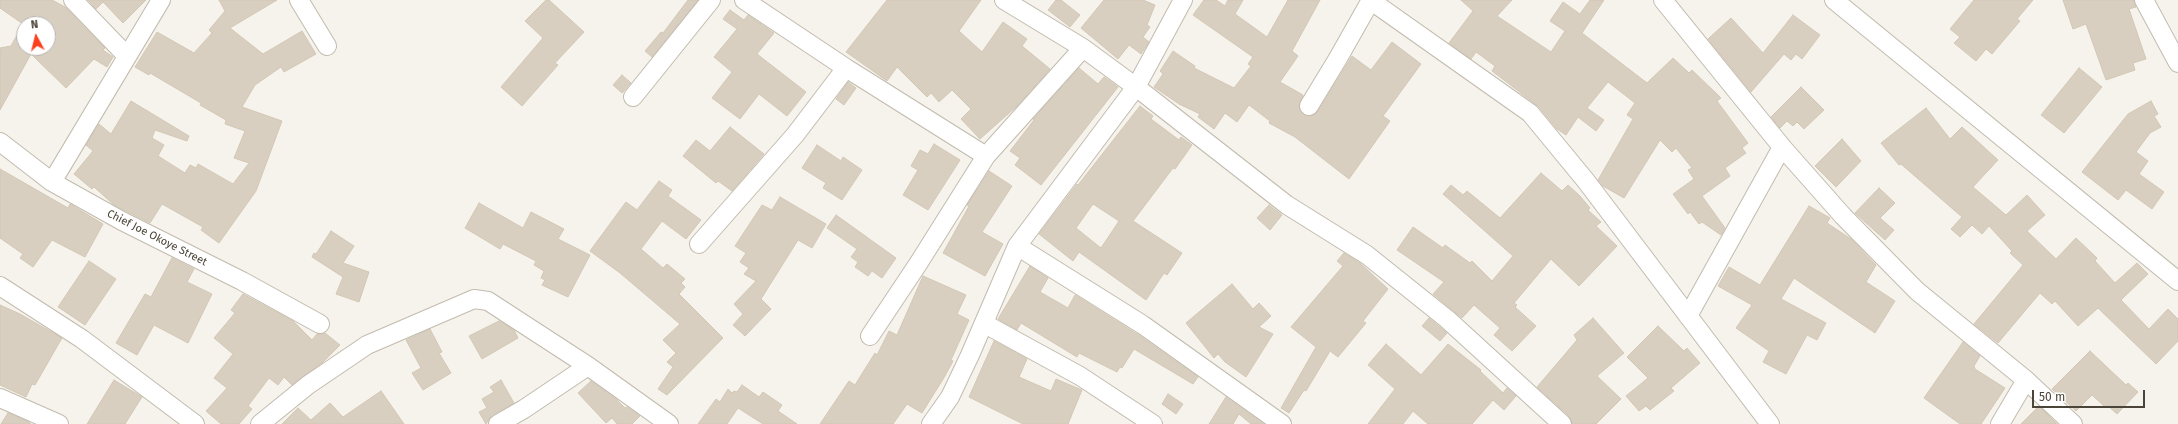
<!DOCTYPE html>
<style>
body{margin:0}
#map{position:relative;width:2178px;height:424px;overflow:hidden;background:#f6f3ec;font-family:"Fira Sans",sans-serif}
canvas{display:block}
.north{position:absolute;left:16px;top:16px;width:40px;height:40px;box-sizing:border-box;background:#fff;border:1px solid #b7b4b0;border-radius:50%;rotate:353deg;font-size:11px;font-weight:700;line-height:16px;text-align:center;color:#4b4439}
.north::after{content:'';display:block;margin:auto;width:14px;height:18px;background:#fc3f1d;clip-path:polygon(50% 0,100% 100%,50% 72%,0 100%)}
.scale{position:absolute;left:2032px;top:390px;width:113px;height:18px;box-sizing:border-box;border:2px solid #4b4439;border-top:0;padding-left:5px;font-size:12px;line-height:14px;white-space:nowrap;color:#4b4439;-webkit-text-stroke:3px #fff;paint-order:stroke}
</style>
<div id="map">
<canvas width="2178" height="424"></canvas>
<div class="north">N</div>
<div class="scale">50 m</div>
</div>
<script>
const context = document.querySelector('canvas').getContext('2d');
context.lineJoin = 'round';
function fill(path, color) {
  context.fillStyle = color;
  context.fill(path, 'evenodd');
}
function shape(rows) {
  const path = new Path2D();
  for (const r of rows) {
    path.moveTo(r[0], r[1]);
    for (let i = 2; i < r.length; i += 2) path.lineTo(r[i], r[i + 1]);
  }
  return path;
}
function trace(path, color, width, dash) {
  context.strokeStyle = color;
  context.lineWidth = width;
  context.lineCap = dash ? 'butt' : 'round';
  context.setLineDash(dash || []);
  context.stroke(path);
}
function label(font, color, halo, rows, align = 'center') {
  context.font = font + ' "Fira Sans",sans-serif';
  context.lineWidth = 3;
  context.setLineDash([]);
  context.textBaseline = 'middle';
  context.strokeStyle = halo;
  context.fillStyle = color;
  for (const [text, x, y, turn = 0] of rows) {
    context.save();
    context.translate(x, y);
    context.rotate((+turn || 0) * Math.PI / 180);
    context.textAlign = isNaN(turn) ? turn : align;
    if (halo) context.strokeText(text, 0, 0);
    context.fillText(text, 0, 0);
    context.restore();
  }
}
const building = shape([
 [0,0,52,0,65,7,105,48,103,50,113,57,107,67,94,59,66,88,31,54,0,110,0,48,11,46,23,24,0,8,0,0],
 [24,24,48,24,48,48,24,48,24,24],
 [88,0,146,0,123,23,103,2,96,9,88,0],
 [219,0,277,0,230,28,263,54,302,31,316,54,284,72,281,67,255,85,242,107,282,121,256,191,219,243,201,230,203,227,162,204,150,223,114,205,94,187,92,189,74,174,93,151,86,145,99,124,111,134,131,101,189,136,187,141,155,130,152,138,164,145,158,156,185,173,190,165,196,168,198,164,233,184,249,163,234,158,245,131,225,124,226,120,200,105,201,103,150,73,149,75,135,67,157,32,194,53,212,33,209,30,225,11,219,0],
 [546,0,549,0,584,32,555,63,558,65,522,106,501,87,543,38,525,21,546,0],
 [688,0,698,0,652,57,645,51,661,32,663,33,688,0],
 [887,0,981,0,959,31,982,52,1003,22,1027,39,1022,46,1050,69,1017,106,980,139,961,119,971,109,952,90,939,102,931,93,927,97,897,67,887,81,846,52,887,0],
 [1056,0,1061,0,1080,15,1070,27,1048,10,1056,0],
 [1104,0,1143,0,1155,5,1147,25,1150,27,1143,37,1149,42,1141,54,1129,45,1118,59,1081,28,1104,0],
 [1204,0,1216,0,1225,6,1228,0,1243,0,1235,14,1267,37,1288,0,1320,0,1292,51,1298,56,1280,82,1303,95,1299,106,1304,115,1314,115,1318,111,1352,56,1371,70,1392,42,1421,64,1383,116,1390,121,1349,179,1295,137,1269,123,1270,121,1249,105,1237,122,1225,113,1214,129,1198,117,1200,114,1179,104,1154,87,1163,74,1160,71,1173,51,1195,66,1194,68,1234,88,1251,66,1248,64,1253,57,1193,15,1204,0],
 [1461,0,1512,0,1497,16,1551,52,1565,31,1550,21,1563,2,1580,14,1590,0,1604,0,1582,33,1647,83,1673,58,1689,73,1692,70,1721,98,1717,101,1748,143,1742,148,1746,153,1725,168,1730,176,1702,196,1725,228,1721,235,1702,222,1699,224,1690,212,1688,214,1673,194,1694,179,1688,170,1692,168,1676,148,1672,152,1660,140,1624,198,1603,186,1598,180,1633,119,1627,115,1635,103,1608,82,1587,108,1604,120,1596,131,1578,117,1566,135,1557,129,1538,106,1492,71,1495,66,1476,52,1471,59,1449,43,1473,11,1461,0],
 [1974,0,2033,0,2017,19,2020,21,1992,54,1986,49,1976,61,1954,43,1960,37,1950,29,1974,0],
 [2063,0,2134,0,2136,7,2129,9,2146,59,2133,63,2135,70,2106,80,2086,24,2073,29,2063,0],
 [730,10,744,20,748,15,774,33,757,54,806,92,787,116,759,94,740,119,712,98,732,72,714,57,737,29,723,19,730,10],
 [1793,15,1820,35,1802,59,1796,54,1791,60,1784,54,1751,92,1708,39,1731,18,1763,53,1793,15],
 [1079,68,1098,84,1104,77,1118,87,1041,185,1015,165,1020,158,1010,151,1034,120,1033,119,1079,68],
 [2079,68,2102,87,2064,133,2041,115,2079,68],
 [622,75,631,83,622,93,613,85,622,75],
 [848,82,856,88,844,105,836,99,848,82],
 [1801,87,1824,110,1804,129,1797,122,1793,126,1787,121,1780,128,1771,117,1801,87],
 [2151,101,2158,114,2154,116,2161,127,2150,133,2136,152,2148,161,2139,174,2164,192,2152,209,2126,190,2118,200,2082,172,2128,114,2151,101],
 [1140,106,1153,116,1151,119,1179,140,1181,137,1192,145,1175,169,1173,168,1133,221,1182,253,1167,275,1164,273,1146,300,1079,252,1073,261,1039,234,1077,184,1078,185,1140,106],
 [1093,204,1119,221,1101,248,1076,228,1093,204],
 [1926,108,1950,139,1962,127,1998,160,1973,187,2006,215,2027,195,2045,215,2027,231,2056,259,2076,238,2097,258,2095,261,2115,283,2137,263,2148,274,2121,300,2149,329,2168,309,2178,319,2178,341,2156,364,2098,308,2078,326,2055,301,2052,304,2040,293,1998,343,1974,324,2023,265,2010,253,2012,251,1989,226,1982,234,1972,225,1960,237,1951,229,1962,217,1901,164,1899,165,1881,143,1926,108],
 [730,127,764,154,732,191,718,181,716,183,683,156,696,140,710,151,730,127],
 [1842,139,1861,161,1836,187,1815,166,1842,139],
 [934,144,960,160,928,210,903,195,918,170,911,166,920,150,928,154,934,144],
 [817,145,841,161,843,157,862,170,842,200,823,188,826,183,802,168,817,145],
 [0,169,68,208,70,204,103,224,85,257,52,240,33,267,20,258,23,254,0,238,0,169],
 [989,171,1012,186,982,232,1003,244,985,276,943,253,969,206,967,205,989,171],
 [1541,173,1562,191,1568,185,1580,196,1590,208,1588,210,1601,222,1596,226,1617,246,1579,286,1551,259,1514,303,1517,305,1515,307,1536,326,1512,351,1494,335,1500,328,1474,305,1462,318,1433,294,1444,282,1397,250,1413,227,1443,248,1445,245,1470,263,1472,261,1492,281,1513,256,1443,194,1451,185,1463,195,1467,191,1500,218,1541,173],
 [659,181,672,190,668,196,701,220,686,239,662,221,641,249,663,268,667,264,685,279,681,283,685,287,679,294,723,338,667,395,658,389,673,367,667,362,676,353,663,340,680,324,620,273,590,251,626,202,637,210,659,181],
 [1879,188,1895,203,1880,218,1894,230,1885,240,1855,213,1879,188],
 [780,197,826,224,812,248,798,240,761,299,771,309,745,336,733,325,743,314,734,304,756,281,744,274,749,268,740,262,746,253,735,246,762,205,772,210,780,197],
 [479,203,523,228,531,212,564,229,558,239,590,255,568,297,542,285,545,280,541,278,544,271,534,265,536,261,503,244,500,249,465,228,479,203],
 [1269,205,1282,215,1270,230,1257,218,1269,205],
 [1809,206,1830,218,1827,223,1851,239,1876,265,1866,282,1895,301,1875,333,1794,278,1781,299,1826,323,1817,340,1807,335,1786,374,1763,362,1769,351,1736,328,1752,305,1718,286,1729,267,1760,285,1809,206],
 [836,215,896,258,882,278,872,271,868,276,855,267,858,262,851,257,857,249,827,228,836,215],
 [331,231,354,246,343,263,369,272,359,302,336,294,343,277,312,257,314,253,316,254,331,231],
 [1344,253,1360,263,1388,289,1363,321,1366,323,1338,357,1330,351,1306,391,1304,390,1289,413,1281,408,1316,347,1291,327,1343,266,1337,261,1344,253],
 [172,258,194,269,187,282,212,294,188,343,154,325,137,355,116,343,145,294,151,297,172,258],
 [89,261,116,279,85,325,58,307,89,261],
 [1030,266,1048,278,1040,292,1068,308,1075,295,1137,334,1198,377,1193,384,1134,349,1122,368,1120,367,1117,372,1079,353,1077,357,1021,323,1017,330,998,319,1030,266],
 [923,276,966,295,957,314,969,320,951,360,953,361,945,376,922,413,907,404,893,424,820,424,849,381,855,385,875,353,877,355,889,331,897,335,923,276],
 [1232,284,1253,309,1259,303,1271,316,1259,327,1273,334,1246,377,1225,362,1218,354,1214,358,1186,323,1232,284],
 [243,294,293,321,312,340,317,334,325,333,340,345,322,363,292,385,284,377,278,385,269,378,248,406,252,409,239,424,221,424,206,411,227,388,214,378,233,354,214,338,235,313,231,310,243,294],
 [0,305,20,314,62,338,35,385,32,384,26,397,0,385,0,305],
 [1429,318,1447,333,1440,341,1422,326,1429,318],
 [1593,318,1624,353,1597,376,1621,399,1596,424,1572,424,1569,416,1537,387,1577,340,1574,335,1593,318],
 [499,321,514,330,518,338,482,359,469,336,499,321],
 [1658,326,1684,351,1687,348,1700,363,1671,388,1674,391,1650,410,1646,406,1639,411,1626,396,1648,378,1627,357,1658,326],
 [430,329,442,352,439,353,451,373,423,390,412,373,421,368,406,340,430,329],
 [994,341,1027,359,1019,377,1051,391,1056,379,1082,390,1068,424,1023,424,969,397,994,341],
 [1963,342,1980,356,1974,366,1975,369,2005,388,1981,424,1960,424,1924,398,1963,342],
 [1386,344,1421,375,1448,344,1481,370,1480,371,1503,393,1507,388,1516,396,1504,410,1493,400,1472,424,1428,424,1413,411,1403,424,1368,424,1395,389,1368,365,1386,344],
 [2090,351,2126,385,2128,383,2138,392,2117,414,2107,405,2105,407,2092,395,2076,411,2052,389,2090,351],
 [114,380,142,397,125,424,87,424,114,380],
 [501,380,514,403,492,415,486,424,479,412,487,408,482,399,494,392,490,387,501,380],
 [591,381,616,399,625,408,627,407,640,416,632,424,617,424,612,418,606,423,578,393,591,381],
 [742,385,759,397,763,392,782,405,778,411,797,424,763,424,738,408,727,424,698,424,716,399,720,402,728,389,732,393,734,391,737,392,742,385],
 [381,391,404,424,282,424,298,408,311,420,330,403,343,417,381,391],
 [1168,394,1183,404,1176,414,1162,404,1168,394],
 [1226,397,1264,424,1251,424,1239,414,1233,424,1209,424,1226,397],
 [2039,406,2057,424,2021,424,2039,406],
 [8,413,27,421,31,424,1,424,8,413]
]);
const minor = shape([
 [73,0,127,56],
 [299,0,327,46],
 [744,0,846,68,986,156],
 [1004,0,1083,48,1136,87,1287,205,1367,255,1447,319,1562,424],
 [1370,0,1530,113,1586,181,1770,424],
 [1663,0,1782,147,1843,216,1917,291,2026,380,2073,424],
 [1834,0,2178,281],
 [2144,0,2178,63],
 [633,97,711,0],
 [1309,106,1337,60,1371,0],
 [0,142,52,182,122,221,242,281,320,324],
 [52,182,161,0],
 [699,244,795,135,846,68],
 [1017,246,1143,325,1282,424],
 [0,286,82,339,195,424],
 [1688,316,1782,147],
 [985,324,1080,376,1153,424],
 [870,336,918,264,986,156,1083,48],
 [0,398,59,424],
 [260,424,308,385,367,345,474,299,488,301,588,366,669,424],
 [498,424,524,409,588,366],
 [931,424,950,397,970,355,1017,246,1136,87,1183,0],
 [2000,424,2026,380]
]);
const streetNames = [
 ["Chief Joe Okoye Street",157,238,27]
];
fill(building, '#d8cfc1');
trace(building, '#d3c7b4', 1);
trace(minor, '#c2bbae', 20);
trace(minor, '#fff', 18);
label('11px', '#4b4439', '#fff', streetNames);
</script>
